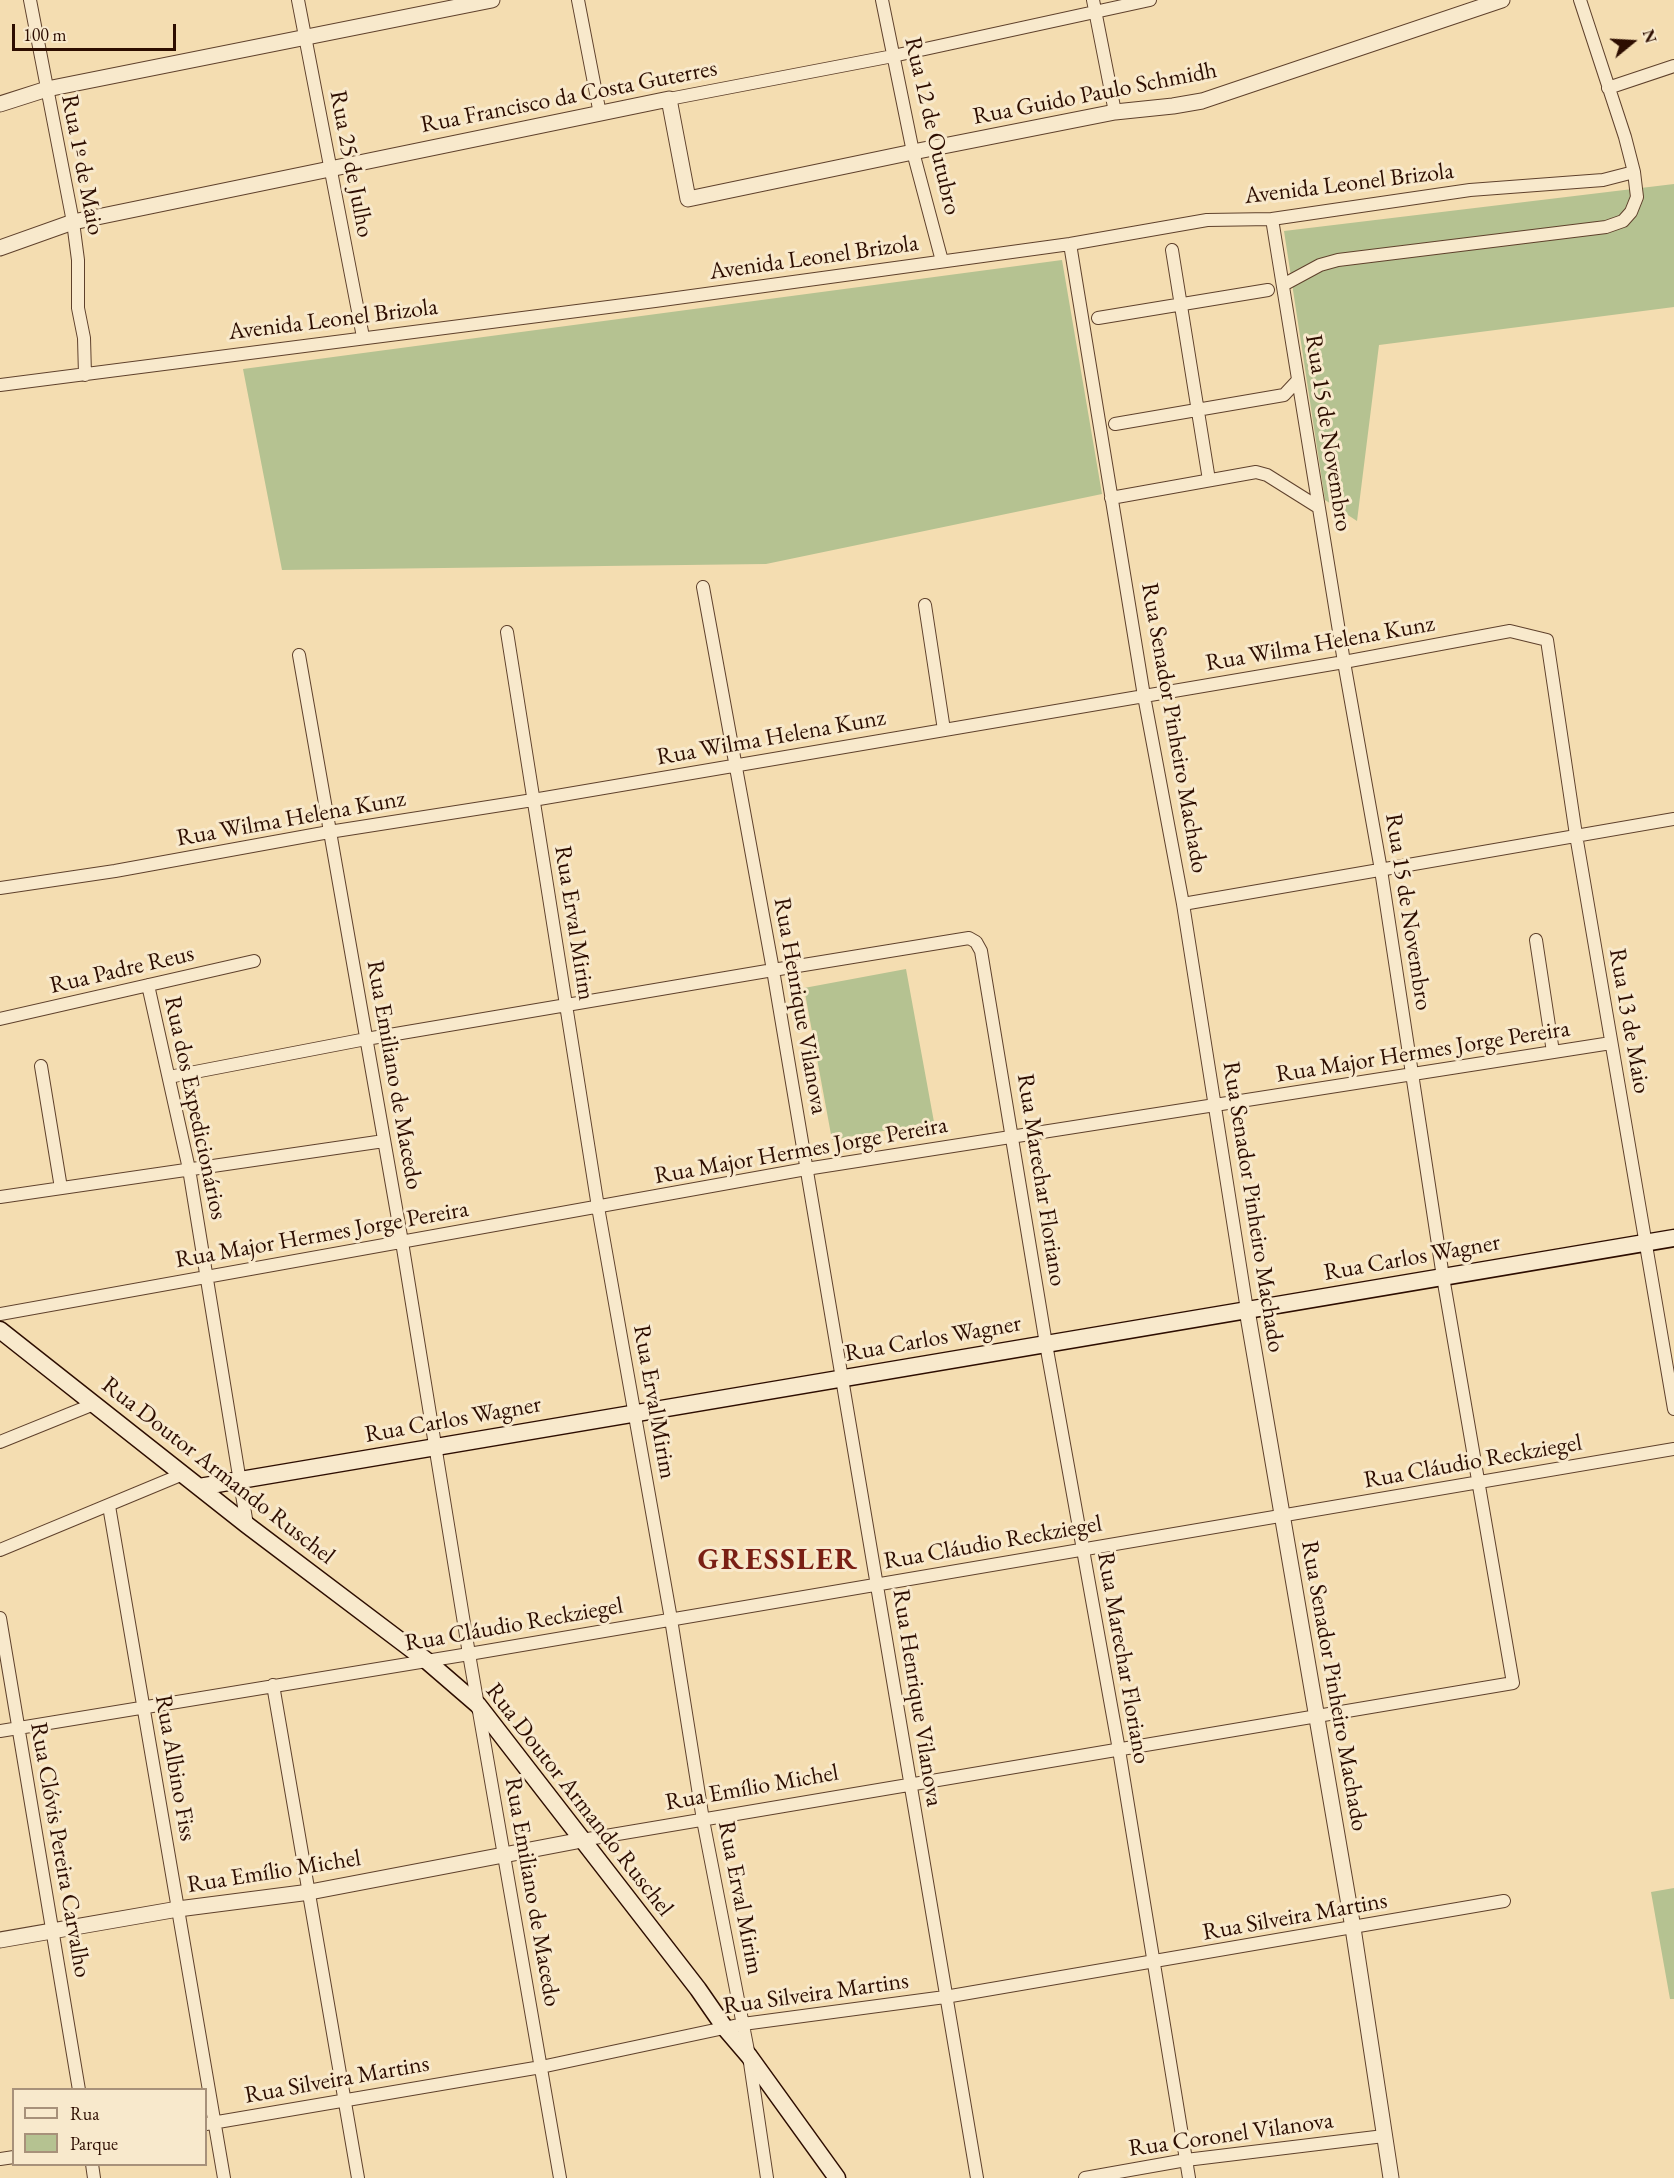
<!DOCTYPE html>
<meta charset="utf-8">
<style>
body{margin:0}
#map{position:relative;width:1674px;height:2178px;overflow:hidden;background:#f4ddb1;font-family:"EB Garamond",serif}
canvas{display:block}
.legend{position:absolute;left:12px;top:2088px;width:195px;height:78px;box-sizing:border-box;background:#f8e9cc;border:2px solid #a7917a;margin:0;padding:8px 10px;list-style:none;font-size:18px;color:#2d0d00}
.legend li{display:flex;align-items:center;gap:12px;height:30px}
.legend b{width:30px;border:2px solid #a7917a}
.north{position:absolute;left:1602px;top:12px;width:60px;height:60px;-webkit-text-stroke:4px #f8e9cc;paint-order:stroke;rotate:72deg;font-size:16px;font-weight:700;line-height:24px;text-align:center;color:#2d0d00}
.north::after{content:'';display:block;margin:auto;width:21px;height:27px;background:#2d0d00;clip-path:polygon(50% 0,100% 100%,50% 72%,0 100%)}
.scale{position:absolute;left:12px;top:24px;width:164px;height:27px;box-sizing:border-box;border:3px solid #2d0d00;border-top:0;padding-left:8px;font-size:18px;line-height:21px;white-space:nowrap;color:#2d0d00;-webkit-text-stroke:4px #f8e9cc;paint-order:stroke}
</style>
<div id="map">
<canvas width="1674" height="2178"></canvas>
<ul class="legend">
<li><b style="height:8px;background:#f8e9cc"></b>Rua</li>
<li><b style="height:16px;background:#b5c291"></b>Parque</li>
</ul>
<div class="north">N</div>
<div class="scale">100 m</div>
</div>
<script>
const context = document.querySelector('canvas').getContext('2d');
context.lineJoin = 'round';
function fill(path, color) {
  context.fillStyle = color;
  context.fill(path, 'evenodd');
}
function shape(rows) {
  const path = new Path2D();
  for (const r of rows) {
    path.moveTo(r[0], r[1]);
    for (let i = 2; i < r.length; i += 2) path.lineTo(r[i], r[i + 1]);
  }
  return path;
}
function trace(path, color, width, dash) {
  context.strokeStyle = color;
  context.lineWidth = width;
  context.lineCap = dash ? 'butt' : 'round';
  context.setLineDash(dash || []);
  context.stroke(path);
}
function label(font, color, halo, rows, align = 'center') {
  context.font = font + ' "EB Garamond",serif';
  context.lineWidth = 6;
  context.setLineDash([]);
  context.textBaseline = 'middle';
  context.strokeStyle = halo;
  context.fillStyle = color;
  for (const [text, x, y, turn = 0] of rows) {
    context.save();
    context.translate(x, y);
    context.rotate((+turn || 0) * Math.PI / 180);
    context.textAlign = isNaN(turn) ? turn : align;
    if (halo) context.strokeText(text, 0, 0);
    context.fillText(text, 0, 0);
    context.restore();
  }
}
const green = shape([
 [1674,184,1674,307,1379,345,1357,521,1325,500,1284,231],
 [1062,260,1102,494,766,564,282,570,243,369],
 [906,969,934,1122,832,1140,804,988],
 [1674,1888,1674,1999,1670,1999,1651,1892]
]);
const minor = shape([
 [30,0,73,222,78,260,78,308,84,338,85,375],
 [298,0,363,337],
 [578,0,600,114],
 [882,0,913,152,942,261],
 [1093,0,1115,112],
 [1608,88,1674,66],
 [669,99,893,56,1150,0],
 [1070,244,1144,696,1183,904,1247,1310],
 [1172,250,1209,480],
 [1283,285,1320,265,1338,260,1606,227,1623,221,1631,212,1637,197,1634,172,1625,137,1580,0],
 [1098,318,1268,290],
 [0,385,655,301,1070,244,1207,220,1272,219,1470,190,1603,180,1634,172],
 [1115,424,1284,395,1298,380],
 [1111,498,1256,472,1267,475,1318,507],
 [703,587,773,970,977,2178],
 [925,605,944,730],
 [507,632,598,1207,671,1619,703,1820,749,2056,767,2178],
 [299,655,402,1242,469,1654,560,2178],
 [0,888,115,871,329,832,533,800,1344,662,1510,631,1547,640,1576,835,1674,1409],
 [1183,904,1674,819],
 [1536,940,1553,1052],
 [148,985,189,1169,247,1525],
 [0,1019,254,961],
 [41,1066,61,1188],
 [169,1077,366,1039,773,970,969,938,976,942,981,951,1046,1344,1119,1750,1189,2178],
 [0,1197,384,1141],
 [0,1314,806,1169,1611,1043],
 [0,1442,94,1404],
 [109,1506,224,2178],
 [0,1550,183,1474],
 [0,1618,79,2090],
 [273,1685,358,2178],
 [0,1731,469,1654,1674,1449],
 [582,1840,1513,1683,1443,1277,1381,870,1344,662,1272,219],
 [206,2124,541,2067,743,2024,945,1997,1504,1901],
 [0,2159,14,2157],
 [92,2164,94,2178],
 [1085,2178,1186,2160,1384,2136]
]);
const tertiary = shape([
 [0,104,47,89,492,0],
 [0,248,73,222,669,99,688,199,913,152,1115,112,1173,106,1202,101,1502,0],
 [1247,1310,1353,1928,1391,2178],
 [0,1940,178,1909,310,1892,582,1840]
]);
const secondary = shape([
 [0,1330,247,1525,427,1661,478,1705,698,1989,725,2028,749,2056,837,2178],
 [199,1487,1674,1238]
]);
const streetNames = [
 ["Rua Guido Paulo Schmidh",1095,94,-11],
 ["Rua Francisco da Costa Guterres",569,97,-11],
 ["Rua 12 de Outubro",932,126,77],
 ["Rua 25 de Julho",351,164,79],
 ["Rua 1º de Maio",82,165,79],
 ["Avenida Leonel Brizola",1349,184,-7],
 ["Avenida Leonel Brizola",814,258,-8],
 ["Avenida Leonel Brizola",333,320,-7],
 ["Rua 15 de Novembro",1328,433,81],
 ["Rua Wilma Helena Kunz",1320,644,-10],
 ["Rua Senador Pinheiro Machado",1174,728,80],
 ["Rua Wilma Helena Kunz",771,738,-10],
 ["Rua Wilma Helena Kunz",291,819,-10],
 ["Rua 15 de Novembro",1408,912,81],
 ["Rua Erval Mirim",574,923,81],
 ["Rua Padre Reus",122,970,-13],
 ["Rua Henrique Vilanova",800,1006,80],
 ["Rua 13 de Maio",1629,1021,80],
 ["Rua Major Hermes Jorge Pereira",1423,1052,-9],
 ["Rua Emiliano de Macedo",394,1075,80],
 ["Rua dos Expedicionários",195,1108,78],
 ["Rua Major Hermes Jorge Pereira",801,1151,-10],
 ["Rua Marechar Floriano",1041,1180,81],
 ["Rua Senador Pinheiro Machado",1253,1207,81],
 ["Rua Major Hermes Jorge Pereira",322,1235,-10],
 ["Rua Carlos Wagner",1412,1258,-10],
 ["Rua Carlos Wagner",933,1339,-10],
 ["Rua Erval Mirim",654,1402,80],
 ["Rua Carlos Wagner",453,1420,-10],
 ["Rua Cláudio Reckziegel",1473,1462,-10],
 ["Rua Doutor Armando Ruschel",218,1471,38],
 ["Rua Cláudio Reckziegel",993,1543,-10],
 ["Rua Cláudio Reckziegel",514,1625,-10],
 ["Rua Marechar Floriano",1123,1658,80],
 ["Rua Senador Pinheiro Machado",1334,1686,80],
 ["Rua Henrique Vilanova",917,1698,81],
 ["Rua Albino Fiss",175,1768,80],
 ["Rua Emílio Michel",752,1788,-10],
 ["Rua Doutor Armando Ruschel",579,1800,52],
 ["Rua Clóvis Pereira Carvalho",60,1850,80],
 ["Rua Emílio Michel",274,1872,-9],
 ["Rua Emiliano de Macedo",532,1892,80],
 ["Rua Erval Mirim",740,1898,79],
 ["Rua Silveira Martins",1295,1917,-10],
 ["Rua Silveira Martins",816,1994,-8],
 ["Rua Silveira Martins",337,2080,-10],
 ["Rua Coronel Vilanova",1231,2135,-8]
];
const districtNames = [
 ["GRESSLER",778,1561]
];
fill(green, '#b5c291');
trace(minor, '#5f412c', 14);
trace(tertiary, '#5f412c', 17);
trace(secondary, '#2d0d00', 19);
trace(minor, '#f8e9cc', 12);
trace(tertiary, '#f8e9cc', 15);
trace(secondary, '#f8e9cc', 16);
label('24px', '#2d0d00', '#f8e9cc', streetNames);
context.letterSpacing = '1.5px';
label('bold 30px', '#7a1f14', '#f8e9cc', districtNames);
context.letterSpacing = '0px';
</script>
